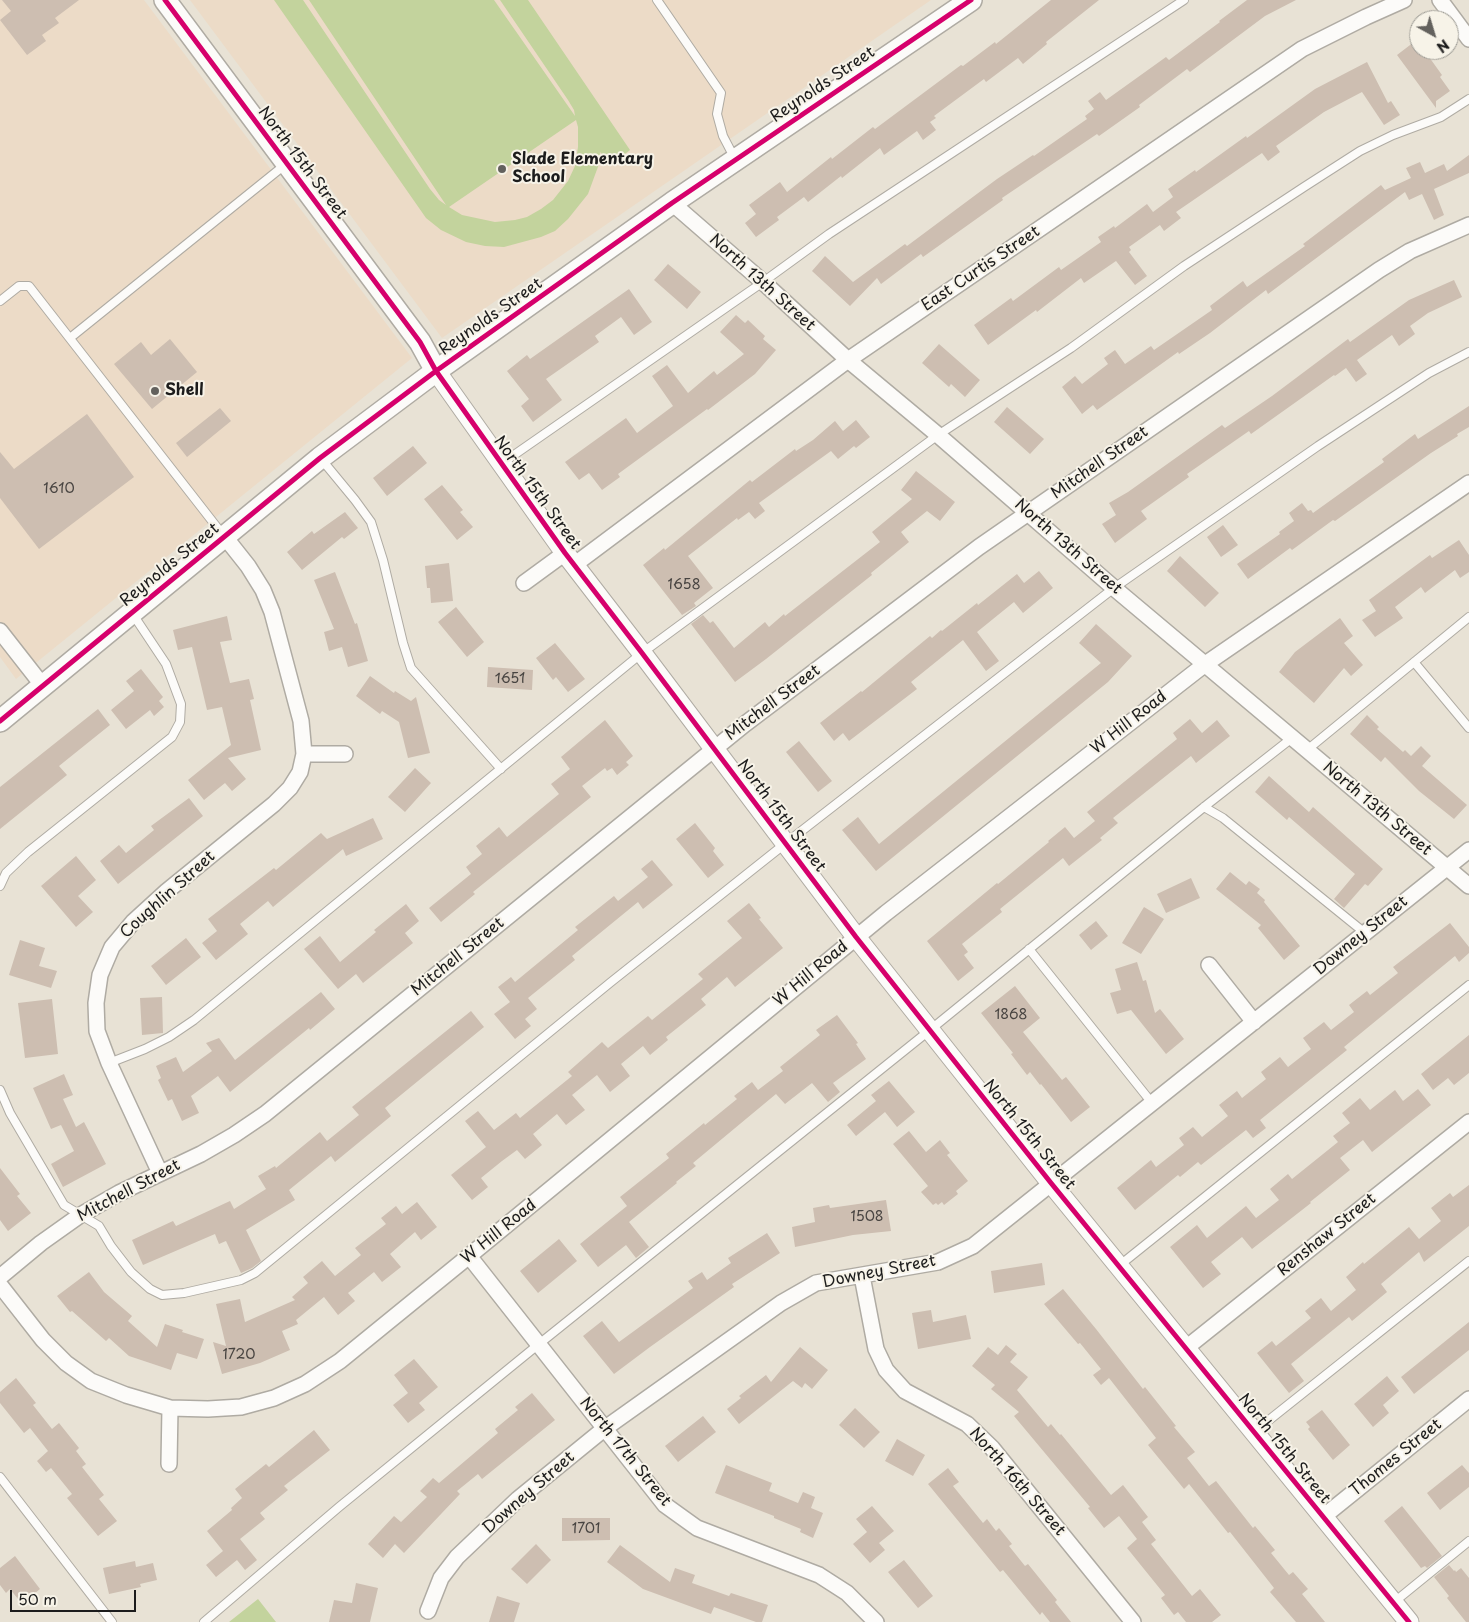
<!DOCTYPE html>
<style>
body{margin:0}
#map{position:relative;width:1469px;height:1622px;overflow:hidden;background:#e8e2d5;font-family:"Playpen Sans",sans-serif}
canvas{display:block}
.north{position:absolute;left:1409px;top:10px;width:50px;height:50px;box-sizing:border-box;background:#f7f3e8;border:1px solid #9f9d96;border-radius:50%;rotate:141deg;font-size:14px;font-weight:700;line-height:20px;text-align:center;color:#1c1c1c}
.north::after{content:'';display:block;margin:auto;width:18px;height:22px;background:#63615d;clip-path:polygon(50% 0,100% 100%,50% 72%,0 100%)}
.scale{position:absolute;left:10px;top:1590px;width:126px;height:22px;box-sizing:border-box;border:2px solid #1c1c1c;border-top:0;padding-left:6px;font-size:15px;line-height:18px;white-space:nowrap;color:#1c1c1c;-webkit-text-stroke:4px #f7f3e8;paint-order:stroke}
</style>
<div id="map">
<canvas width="1469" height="1622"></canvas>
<div class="north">N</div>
<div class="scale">50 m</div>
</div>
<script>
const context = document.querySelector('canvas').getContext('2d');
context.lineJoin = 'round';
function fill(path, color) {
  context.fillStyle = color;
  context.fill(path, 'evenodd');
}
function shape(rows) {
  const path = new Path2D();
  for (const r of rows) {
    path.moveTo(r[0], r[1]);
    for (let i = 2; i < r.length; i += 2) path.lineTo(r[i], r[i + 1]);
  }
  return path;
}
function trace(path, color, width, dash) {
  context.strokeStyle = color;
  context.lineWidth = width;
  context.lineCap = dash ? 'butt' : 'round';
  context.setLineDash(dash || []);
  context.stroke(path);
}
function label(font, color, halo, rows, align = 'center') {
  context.font = font + ' "Playpen Sans",sans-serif';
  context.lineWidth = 4;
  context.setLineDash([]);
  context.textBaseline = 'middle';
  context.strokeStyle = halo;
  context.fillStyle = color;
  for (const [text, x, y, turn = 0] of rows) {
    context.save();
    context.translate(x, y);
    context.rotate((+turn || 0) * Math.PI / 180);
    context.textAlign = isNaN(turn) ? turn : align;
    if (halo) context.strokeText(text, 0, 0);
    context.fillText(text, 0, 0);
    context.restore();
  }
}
const built = shape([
 [0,0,144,0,412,358,16,679,0,657],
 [190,0,931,0,442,338]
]);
const green = shape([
 [274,0,303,0,430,189,439,200,446,205,309,0,494,0,575,116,574,110,568,100,500,0,528,0,630,150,611,165,600,152,599,164,588,194,568,219,555,231,541,237,504,247,485,246,466,242,441,230,426,218],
 [576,120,578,127,578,147,575,166,568,181,553,200,541,209,527,217,515,220,495,222,462,215,449,207],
 [258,1599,276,1622,229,1622]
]);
const building = shape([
 [2,0,79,0,55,18,59,23,42,35,46,41,27,55,0,20,11,11],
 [1051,0,1099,0,1046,42,1047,44,1023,64,1018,58,986,82,984,79,934,116,936,118,930,122,936,130,923,140,917,131,884,155,880,148,842,178,841,176,808,202,804,197,777,217,779,220,756,237,745,223,756,214,749,205,780,182,787,192,831,157,832,159,873,127,875,129,961,65,963,66,995,42,996,44],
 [1247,0,1296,0,1265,16,1190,72,1187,69,1139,105,1140,107,1099,136,1097,134,1002,198,1003,200,923,257,921,254,881,284,877,278,850,306,812,271,825,256,853,282,905,244,907,246,997,179,1033,155,1034,156,1087,119,1085,116,1094,109,1088,101,1100,92,1106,100,1166,57,1169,60,1220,22,1219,21],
 [1414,42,1419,47,1419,50,1424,50,1442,75,1440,77,1450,91,1436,101,1436,108,1397,55],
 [1367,62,1388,103,1391,101,1400,115,1384,125,1362,92,1324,112,1276,146,1280,152,1268,161,1262,153,1176,212,1181,218,1164,231,1160,225,1129,247,1131,250,1129,252,1147,276,1135,285,1116,261,1084,283,1081,278,1037,312,1036,310,988,345,974,325,1011,298,1013,301,1059,267,1061,270,1101,242,1098,237,1114,226,1115,228,1147,204,1153,212,1173,197,1168,189,1195,170,1196,172,1246,136,1247,138,1315,89],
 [1469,155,1469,173,1434,189,1444,215,1434,220,1422,194,1409,200,1405,192,1268,294,1266,290,1210,333,1179,354,1178,352,1097,410,1093,405,1082,414,1062,387,1075,376,1082,384,1108,364,1104,358,1115,350,1125,364,1151,346,1154,350,1212,310,1210,306,1243,281,1247,287,1305,246,1303,244,1381,185,1385,190,1411,178,1406,168,1420,162,1425,173,1444,164,1447,171],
 [668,264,701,292,687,309,654,280],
 [1454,280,1462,297,1428,313,1410,326,1415,334,1399,346,1392,335,1357,360,1367,374,1356,382,1346,368,1335,376,1334,375,1251,434,1249,431,1187,474,1189,477,1141,511,1147,519,1115,543,1102,524,1116,515,1109,503,1128,492,1222,425,1225,428,1272,396,1348,339,1350,342,1409,300],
 [629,289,652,322,634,335,621,317,595,336,599,342,546,379,562,400,533,422,521,406,529,399,507,371,527,355,530,359],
 [736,315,745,323,748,320,765,336,763,339,776,350,755,374,708,410,707,409,618,474,620,477,602,490,589,473,579,480,565,462,626,418,637,433,673,406,652,376,667,365,688,393,714,371,717,375,744,354,720,332],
 [170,339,197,372,152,409,114,364,141,342,151,355],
 [939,344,980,380,965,397,951,384,949,387,922,363],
 [1469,406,1469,427,1457,434,1458,436,1431,453,1335,521,1333,520,1292,550,1290,548,1248,579,1237,564,1280,534,1279,532,1294,521,1289,513,1302,503,1308,511,1311,510,1313,513,1384,462,1382,459,1415,434,1418,439],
 [1007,407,1044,439,1030,454,994,422],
 [220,408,231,421,187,457,176,443],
 [87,414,134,477,39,549,0,498,0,452,14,469],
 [856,420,870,437,856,448,854,446,838,459,831,451,759,503,765,511,755,519,749,512,738,520,737,518,688,556,713,588,694,603,696,606,682,615,643,565,664,548,665,550,750,480,752,482,795,449,796,451,813,440,835,421,843,431],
 [413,446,427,463,387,496,373,478],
 [916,471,955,502,940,521,927,511,901,532,909,542,871,573,872,575,766,659,735,682,691,624,703,615,710,623,713,621,734,648,765,622,769,627,784,614,785,616,880,542,872,532,912,499,901,490],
 [442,485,463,510,460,512,473,527,457,540,424,499],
 [345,512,358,528,344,539,342,537,302,570,287,552,312,531,314,534],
 [1223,525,1238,545,1221,557,1207,537],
 [1459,540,1469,555,1469,572,1460,578,1455,570,1425,593,1421,587,1395,607,1403,618,1375,637,1362,620,1376,611,1369,600,1430,555,1432,558],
 [1180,556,1219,593,1205,607,1167,571],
 [449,563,453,601,431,603,430,588,427,588,425,566],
 [1039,571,1053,588,1023,613,1014,602,977,632,999,661,986,671,963,640,911,682,917,689,849,741,843,733,834,741,820,723,861,691,862,692,930,636,932,638,941,630,942,631,977,603,978,605,1017,574,1024,583],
 [335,572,355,624,357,623,368,661,348,667,342,647,329,651,324,632,334,629,314,580],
 [456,607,484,642,467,657,438,622],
 [227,616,232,640,220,642,230,683,249,679,254,699,250,700,261,750,228,758,246,779,232,791,225,783,204,800,188,780,231,745,222,707,207,710,192,647,178,650,173,630],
 [1340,618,1353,636,1344,643,1363,665,1351,676,1344,668,1314,703,1279,672,1295,652],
 [1096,624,1132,656,1108,682,876,871,842,830,858,817,879,844,1101,663,1079,643],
 [555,643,585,679,568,692,556,677,553,680,536,658],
 [488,667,533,670,532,690,487,687],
 [141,669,163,697,159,701,164,707,154,716,150,710,126,729,111,710,134,691,126,681],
 [370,676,394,693,395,691,411,701,416,697,430,753,408,758,399,722,382,711,380,714,356,696],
 [98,709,110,725,59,766,67,775,0,829,0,787],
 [1367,715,1379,727,1377,729,1403,752,1405,750,1411,756,1421,746,1431,756,1422,766,1467,805,1454,819,1419,791,1385,757,1381,762,1350,734],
 [1190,719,1202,733,1217,720,1230,736,1196,763,1191,756,1113,818,1118,823,1100,838,1102,840,1069,866,1063,858,1000,909,1002,912,962,944,968,952,964,955,974,968,958,981,927,941,997,883,998,884,1049,842,1048,841,1065,827,1074,838,1095,821,1087,812,1177,739,1173,733],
 [605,720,633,756,626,762,629,765,617,775,612,768,607,771,605,768,582,786,591,797,473,892,475,894,441,922,429,908,471,874,466,867,482,854,476,846,499,827,507,837,559,794,551,784,570,769,561,757],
 [799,741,832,781,818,792,786,752],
 [415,768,431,783,405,812,388,797],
 [1269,776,1309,812,1313,807,1383,869,1368,886,1365,884,1344,908,1334,899,1355,874,1289,817,1287,820,1255,792],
 [189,798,203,816,118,884,100,861,119,845,126,853,154,830,151,826],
 [373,818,383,839,346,856,343,849,273,907,268,901,240,924,248,934,216,960,202,943,217,931,208,919,274,868,276,870,321,833,327,839],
 [695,823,715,848,713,851,724,865,708,878,676,839],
 [76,856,96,880,78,896,93,912,76,927,41,886],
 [652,860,673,885,643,909,638,902,572,956,575,960,528,998,537,1009,525,1019,531,1026,515,1039,494,1014,510,1002,498,987,511,977,515,982,578,930,575,927,614,896,618,901,648,877,641,869],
 [1230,872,1246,885,1249,881,1260,889,1257,893,1265,900,1264,902,1300,946,1284,960,1258,928,1261,925,1216,889],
 [1191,878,1200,898,1166,913,1157,894],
 [749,903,761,918,759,919,783,948,735,987,727,977,701,999,706,1005,666,1037,668,1040,650,1055,643,1046,621,1064,630,1076,610,1092,597,1075,572,1095,585,1110,566,1125,557,1114,533,1134,542,1145,525,1159,517,1150,502,1161,481,1178,488,1187,472,1200,451,1175,486,1147,465,1121,478,1111,494,1130,516,1113,520,1118,572,1076,568,1072,602,1042,608,1048,648,1016,652,1020,703,979,698,974,742,938,727,921],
 [406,904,419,921,405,933,413,943,363,983,356,974,338,989,304,949,320,936,340,962,376,932,374,930],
 [1144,907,1164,919,1141,954,1122,943],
 [1096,921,1108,936,1091,950,1079,935],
 [1450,923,1469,947,1469,953,1459,962,1455,956,1344,1047,1347,1050,1260,1120,1266,1128,1253,1138,1246,1130,1201,1165,1198,1162,1180,1177,1178,1175,1135,1210,1117,1188,1151,1160,1156,1167,1184,1145,1179,1138,1193,1127,1202,1137,1228,1116,1219,1105,1237,1091,1242,1098,1266,1079,1261,1072,1280,1057,1288,1067,1311,1049,1303,1038,1324,1022,1331,1030,1354,1012,1349,1005,1367,991,1370,995,1398,973,1393,967],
 [186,938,201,957,166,985,151,966],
 [20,940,45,948,39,966,57,971,51,988,9,975],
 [1137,962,1143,981,1146,980,1155,1013,1160,1009,1184,1039,1166,1054,1131,1010,1117,1014,1110,993,1121,990,1115,969],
 [1015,986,1040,1018,1023,1032,1062,1080,1066,1077,1090,1107,1071,1122,1041,1084,1040,1085,1030,1072,1027,1075,1011,1054,1013,1053,981,1013],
 [321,992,335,1009,310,1030,309,1028,230,1092,218,1076,191,1096,199,1113,182,1121,172,1099,168,1101,158,1080,161,1078,156,1066,176,1057,183,1072,212,1051,206,1043,219,1038,235,1060],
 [162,997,163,1033,142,1035,140,998],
 [52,999,58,1054,25,1058,18,1003],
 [471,1011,484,1027,385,1108,391,1116,335,1162,331,1156,289,1190,295,1200,246,1230,261,1261,252,1268,241,1273,226,1241,219,1244,215,1234,143,1265,132,1240,173,1221,176,1226,230,1201,234,1209,266,1189,258,1176,275,1166,276,1168,320,1132,327,1141,359,1115,352,1107],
 [837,1015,858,1043,856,1044,866,1059,833,1083,840,1092,828,1102,812,1083,785,1104,776,1094,693,1163,696,1166,676,1182,677,1183,629,1222,649,1247,636,1258,626,1245,598,1267,580,1244,627,1206,620,1197,669,1158,666,1154,704,1123,705,1125,737,1099,734,1096,752,1082,758,1090,783,1071,780,1067,820,1035,816,1030],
 [1469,1035,1469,1073,1454,1085,1448,1078,1433,1090,1421,1074],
 [64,1074,73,1095,63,1099,76,1127,84,1122,106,1164,63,1187,51,1164,74,1151,61,1125,51,1129,33,1088],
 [889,1081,915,1112,897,1127,885,1112,856,1136,847,1125,876,1101,871,1095],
 [1418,1089,1431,1105,1372,1152,1363,1140,1340,1158,1350,1170,1310,1202,1311,1203,1252,1249,1242,1237,1211,1262,1221,1274,1203,1288,1170,1247,1197,1225,1207,1238,1246,1206,1256,1218,1279,1200,1270,1189,1288,1174,1292,1179,1338,1142,1333,1136,1350,1123,1342,1113,1360,1098,1370,1110,1395,1090,1403,1101],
 [909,1131,926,1152,940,1140,950,1153,947,1155,968,1181,956,1191,958,1194,944,1205,942,1202,938,1205,936,1203,933,1205,921,1192,928,1186,893,1144],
 [0,1168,20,1194,17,1196,31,1213,8,1231,0,1220],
 [1469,1185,1469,1226,1424,1262,1419,1252,1381,1284,1387,1292,1352,1321,1349,1317,1291,1364,1304,1381,1289,1393,1257,1353,1272,1341,1276,1346,1311,1318,1305,1311,1321,1298,1331,1311,1356,1290,1346,1277,1363,1262,1364,1264,1409,1227,1419,1239,1441,1221,1431,1208,1450,1193,1453,1197],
 [886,1200,891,1231,853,1235,795,1247,792,1227,815,1222,813,1208,829,1205,830,1208],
 [417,1202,437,1227,421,1240,415,1232,390,1254,401,1267,382,1282,374,1272,348,1293,355,1301,338,1315,324,1297,296,1320,298,1324,282,1331,290,1350,260,1363,222,1374,213,1342,226,1346,216,1304,240,1299,245,1322,295,1300,292,1297,308,1283,303,1277,322,1261,335,1276,361,1255,355,1248,386,1224,381,1218,396,1206,402,1214],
 [767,1233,780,1253,732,1284,734,1287,650,1347,614,1374,583,1336,602,1321,619,1342,693,1288,688,1281,702,1272,707,1280,731,1263,728,1258],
 [559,1239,577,1261,538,1293,520,1271],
 [1042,1263,1045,1285,994,1293,991,1271],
 [89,1272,104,1292,132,1316,128,1321,157,1347,165,1324,183,1330,182,1332,204,1339,197,1359,177,1353,171,1370,129,1356,109,1338,106,1341,72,1311,70,1312,57,1296],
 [1063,1289,1096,1329,1143,1389,1145,1387,1176,1426,1174,1427,1195,1452,1187,1458,1209,1486,1216,1481,1253,1528,1255,1526,1275,1550,1271,1553,1289,1575,1293,1572,1308,1589,1302,1594,1325,1622,1296,1622,1270,1592,1274,1588,1230,1532,1228,1533,1189,1484,1184,1489,1148,1445,1156,1438,1109,1378,1101,1385,1093,1375,1101,1369,1080,1343,1078,1344,1044,1304],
 [931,1310,933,1322,966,1315,971,1339,918,1349,912,1313],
 [1469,1322,1469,1350,1414,1394,1401,1377],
 [1006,1345,1017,1354,1010,1362,1028,1377,1017,1390,1048,1427,1051,1424,1060,1435,1061,1434,1111,1495,1123,1485,1148,1517,1142,1522,1156,1540,1151,1544,1192,1596,1200,1589,1221,1615,1212,1622,1186,1622,1178,1612,1174,1615,1161,1598,1165,1595,1127,1548,1137,1539,1119,1516,1104,1528,1088,1508,1090,1507,1014,1416,1019,1412,991,1389,995,1385,972,1366,988,1347,998,1355],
 [800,1347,828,1370,812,1389,805,1383,802,1388,793,1381,739,1424,727,1409,741,1398,739,1396,766,1375,771,1382],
 [414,1359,438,1387,419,1403,425,1410,408,1423,393,1405,408,1393,394,1375],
 [1387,1376,1399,1391,1383,1405,1389,1413,1373,1427,1354,1404],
 [16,1378,36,1403,33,1405,52,1429,59,1423,79,1448,76,1451,86,1464,82,1467,104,1495,99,1499,117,1521,98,1536,67,1498,72,1494,51,1468,46,1472,37,1461,48,1451,30,1428,24,1433,0,1403,0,1392],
 [532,1393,555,1420,482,1479,478,1474,457,1491,460,1494,404,1553,395,1544,383,1558,368,1544,394,1516,401,1522,427,1497,420,1491,433,1478,439,1483,498,1433,495,1429,518,1410,515,1407],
 [855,1408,880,1432,864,1448,839,1425],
 [1322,1410,1350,1445,1333,1460,1308,1429,1310,1427,1306,1422],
 [703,1416,716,1432,678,1462,665,1446],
 [314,1430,330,1450,284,1486,288,1490,260,1513,265,1519,240,1539,257,1560,245,1570,237,1560,216,1577,206,1565,223,1551,207,1531,232,1510,231,1508,242,1498,235,1489,266,1464,269,1467],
 [897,1439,925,1455,913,1476,885,1461],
 [726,1465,772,1483,769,1491,798,1503,803,1492,815,1497,811,1508,823,1513,813,1538,800,1532,801,1529,774,1518,774,1516,715,1493],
 [1462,1465,1469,1473,1469,1487,1440,1510,1427,1493],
 [948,1468,959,1482,953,1486,983,1523,987,1519,996,1531,999,1528,1012,1544,1009,1546,1025,1566,1028,1564,1057,1600,1055,1602,1071,1622,1050,1622,1042,1612,1040,1615,1003,1570,1000,1572,928,1484],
 [872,1506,894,1531,879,1543,885,1550,870,1563,853,1544,867,1532,856,1519],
 [1402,1506,1442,1556,1427,1568,1425,1566,1421,1568,1384,1521],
 [562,1518,610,1518,610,1540,562,1541],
 [536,1544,551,1560,527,1584,511,1569],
 [620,1545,670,1582,675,1568,695,1575,692,1583,729,1596,731,1593,768,1605,762,1622,756,1622,714,1607,711,1614,643,1589,607,1562],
 [15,1556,40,1589,22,1604,10,1589,6,1593,0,1585,0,1568],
 [904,1560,933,1596,918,1608,888,1572],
 [135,1561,136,1567,153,1563,157,1580,140,1584,141,1587,109,1594,103,1568],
 [1449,1565,1454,1571,1455,1570,1456,1572,1461,1568,1469,1578,1469,1622,1466,1622,1447,1598,1449,1596,1434,1577],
 [356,1583,378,1588,370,1622,329,1622,334,1600,352,1603],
 [497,1596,520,1603,514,1622,489,1622]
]);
const service = shape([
 [657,0,721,93,717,114,723,136,735,159],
 [0,301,19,286,29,286,223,535],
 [70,338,286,164],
 [322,460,355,500,371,522,383,560,403,643,411,668,501,769],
 [501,464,763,282,829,234,1184,0],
 [1414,662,1469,728],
 [1307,750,1469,617],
 [1204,807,1223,818,1365,933],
 [0,886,6,873,28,852,172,737,180,722,181,704,166,664,132,613],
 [1029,949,1152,1103],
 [109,1063,145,1049,169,1037,194,1020,642,653,938,435,1071,348,1184,266,1304,187,1360,151,1393,135,1441,117,1469,99],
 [0,1090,10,1113,64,1205,99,1226,111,1246,131,1272,150,1289,162,1295,184,1293,241,1280,255,1273,611,982,786,843,1114,588,1318,446,1429,373,1469,352],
 [1120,1265,1469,985],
 [1254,1432,1469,1261],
 [0,1477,112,1622],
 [1393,1603,1469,1541],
 [204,1622,339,1507,539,1344,930,1030,1204,807,1292,738]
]);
const minor = shape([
 [1440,0,1469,39],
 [672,203,763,282,848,360,938,435,1114,588,1469,886],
 [574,565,848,360,1302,49,1366,17,1404,0],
 [524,583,565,553],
 [0,631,43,686],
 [304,754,345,754],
 [1209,965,1254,1022],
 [160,1173,109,1063,97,1031,96,1003,100,975,112,947,133,922,167,891,274,804,290,788,300,772,304,754,301,721,272,612,263,590,248,566,225,537],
 [469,1256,665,1505,697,1528,819,1575,847,1593,876,1622],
 [862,1276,876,1349,886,1370,905,1391,967,1424,992,1448,1133,1622],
 [0,1277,41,1243,79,1216,119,1193,201,1154,234,1135,265,1114,745,724,979,547,1379,270,1410,251,1469,225],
 [0,1285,43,1340,66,1363,91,1381,126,1395,170,1408,208,1409,241,1407,274,1398,305,1384,340,1361,469,1256,886,913,1204,665,1469,483],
 [1186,1348,1469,1122],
 [169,1464,170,1408],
 [1323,1517,1469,1399],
 [428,1611,441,1578,457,1557,518,1499,604,1429,781,1303,816,1283,938,1262,973,1246,1469,850]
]);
const tertiary = shape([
 [436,371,565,553,642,653,856,937,1051,1183,1409,1622]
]);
const secondary = shape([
 [165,0,420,342,436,371],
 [0,721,320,458,436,371,672,203,971,0]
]);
const cycleway = shape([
 [165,0,420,342,436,371,565,553,642,653,856,937,1051,1183,1409,1622],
 [0,721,320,458,436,371,672,203,971,0]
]);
const markers = [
 [502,169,5,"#63615d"],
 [155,391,5,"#63615d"]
];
const numberNames = [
 ["1610",59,489],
 ["1658",684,585],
 ["1651",510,679],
 ["1868",1011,1015],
 ["1508",867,1217],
 ["1720",239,1355],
 ["1701",586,1529]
];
const streetNames = [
 ["Reynolds Street",823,85,-34],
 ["North 15th Street",302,163,53],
 ["East Curtis Street",981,269,-34],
 ["North 13th Street",762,283,42],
 ["Reynolds Street",491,317,-35],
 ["Mitchell Street",1100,463,-35],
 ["North 15th Street",537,493,54],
 ["North 13th Street",1068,547,41],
 ["Reynolds Street",170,565,-39],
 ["Mitchell Street",773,703,-37],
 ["W Hill Road",1129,723,-38],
 ["North 13th Street",1377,809,40],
 ["North 15th Street",781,816,53],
 ["Coughlin Street",168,895,-42],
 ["Downey Street",1361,936,-39],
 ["Mitchell Street",458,957,-39],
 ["W Hill Road",811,974,-40],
 ["North 15th Street",1029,1135,51],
 ["Mitchell Street",129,1191,-28],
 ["W Hill Road",499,1232,-39],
 ["Renshaw Street",1327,1235,-39],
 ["Downey Street",879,1272,-11],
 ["North 15th Street",1284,1449,51],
 ["North 17th Street",625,1452,51],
 ["Thomes Street",1396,1458,-39],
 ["North 16th Street",1017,1482,49],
 ["Downey Street",529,1493,-41]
];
const poiNames = [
 ["Slade Elementary",512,160],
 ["School",512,178],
 ["Shell",165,391]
];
fill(built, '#ecdbc7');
fill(green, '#c3d39d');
fill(building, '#cdbeb1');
trace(service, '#afaba3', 10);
trace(minor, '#afaba3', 18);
trace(tertiary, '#afaba3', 21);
trace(secondary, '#afaba3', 24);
trace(service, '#fcfbf9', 8);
trace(minor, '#fcfbf9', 15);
trace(tertiary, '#fcfbf9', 19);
trace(secondary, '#fcfbf9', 21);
trace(cycleway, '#d6006c', 5);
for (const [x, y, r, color] of markers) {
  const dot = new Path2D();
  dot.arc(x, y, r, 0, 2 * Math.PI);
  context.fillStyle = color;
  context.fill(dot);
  trace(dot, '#f7f3e8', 2);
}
label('14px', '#484441', null, numberNames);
label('16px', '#1c1c1c', '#f7f3e8', streetNames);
label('bold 16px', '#1c1c1c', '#f7f3e8', poiNames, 'left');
</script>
